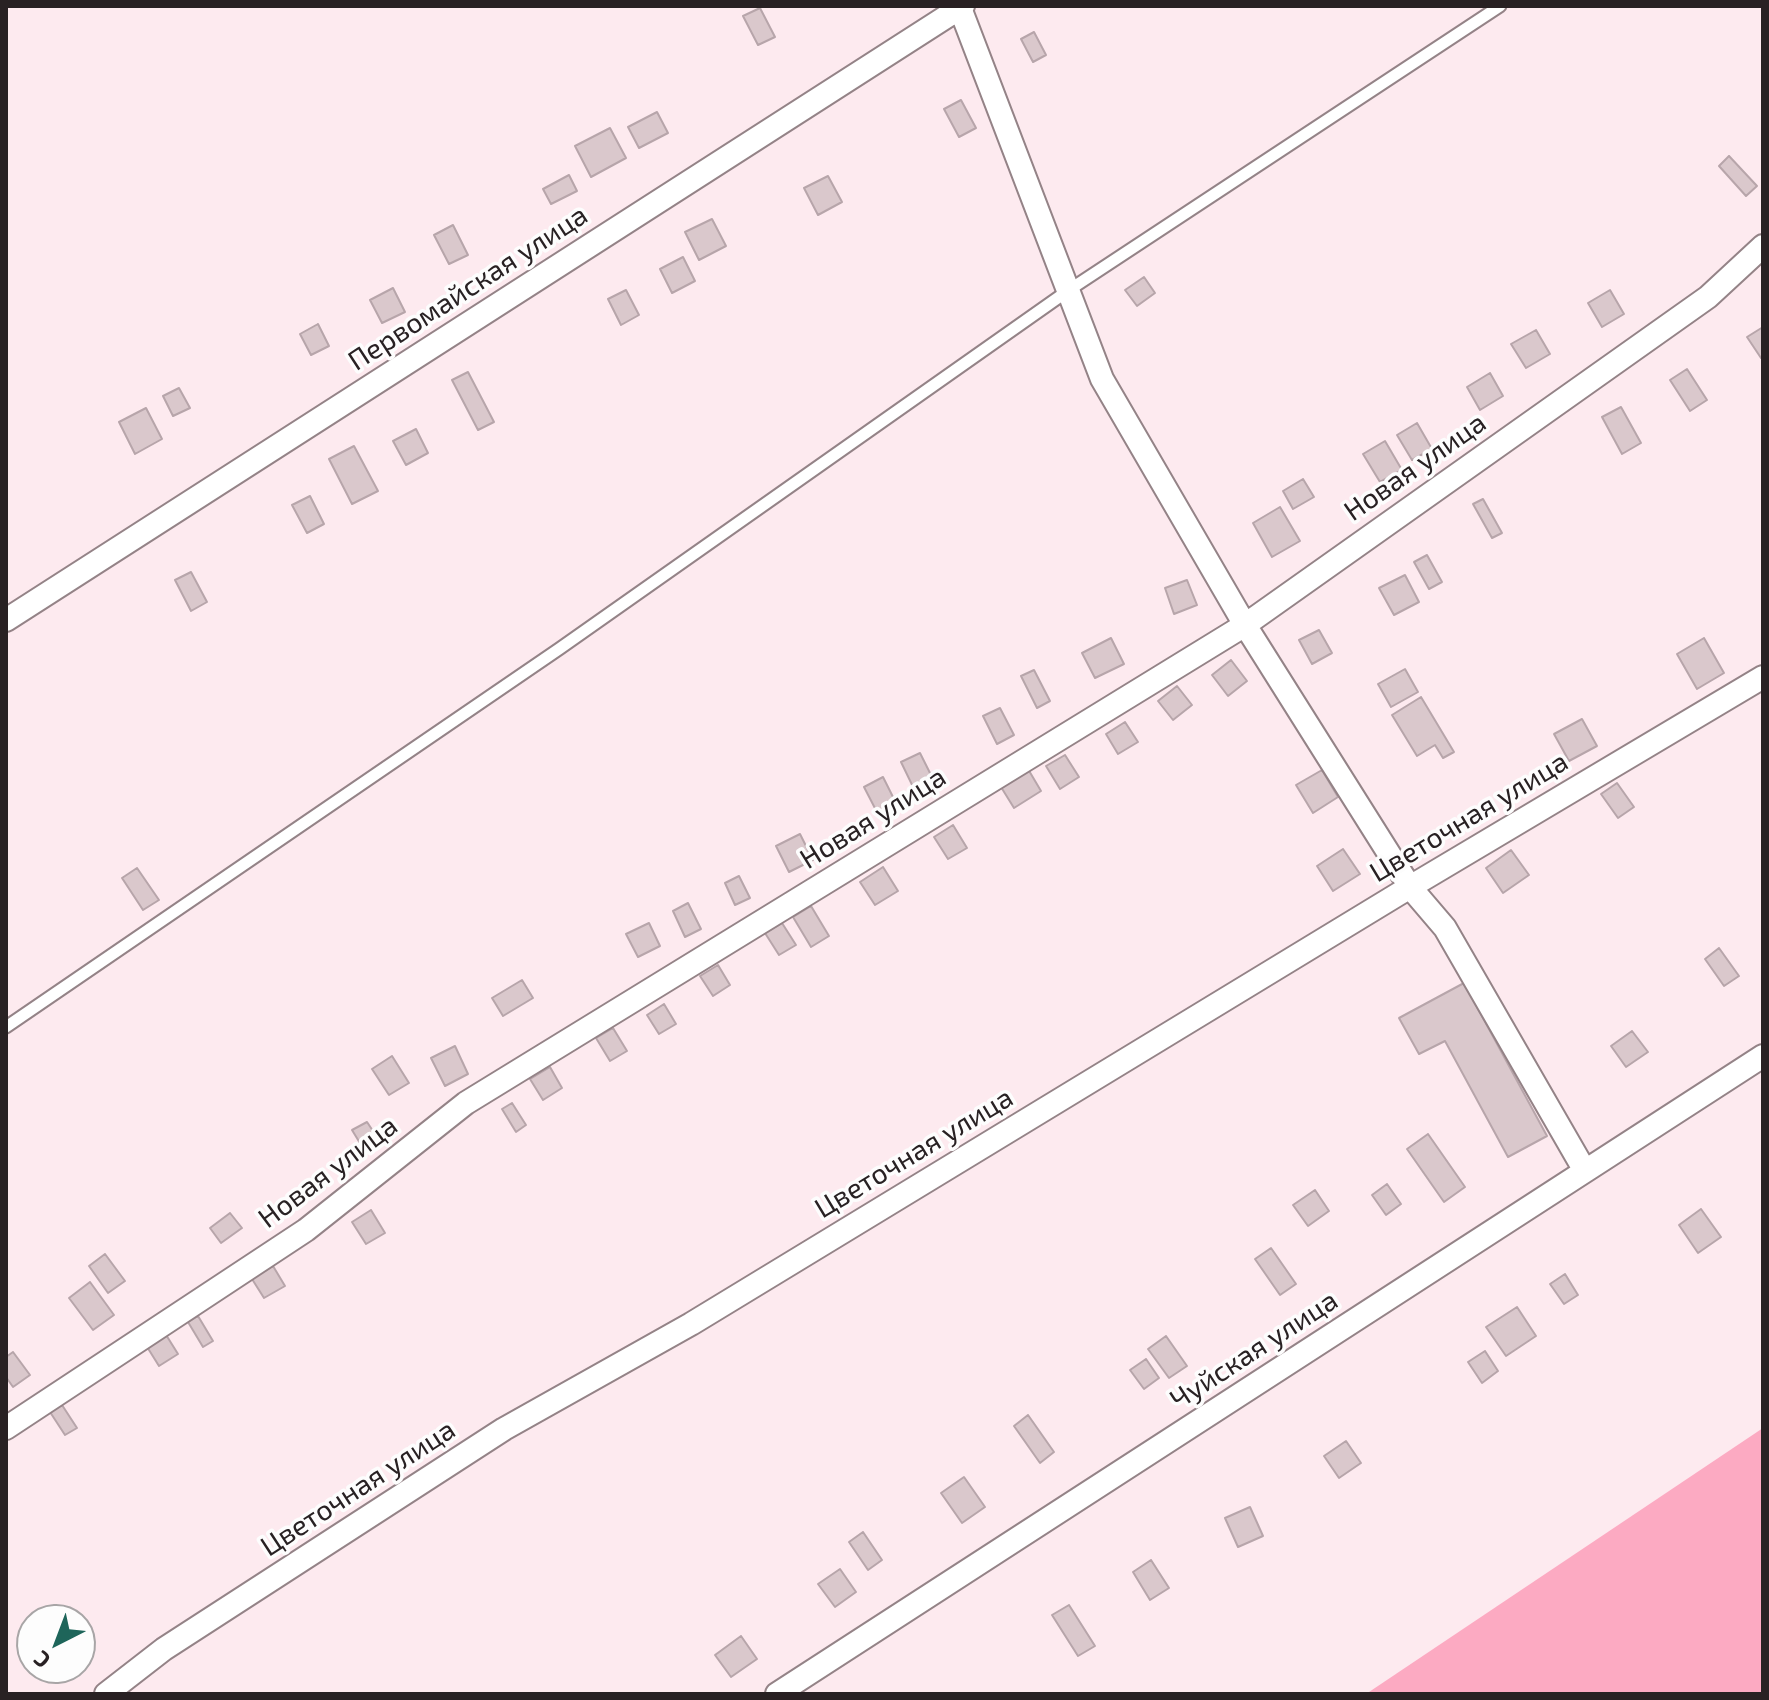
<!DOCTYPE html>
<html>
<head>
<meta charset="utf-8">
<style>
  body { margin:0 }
  #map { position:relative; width:1769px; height:1700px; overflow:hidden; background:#fdeaef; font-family:"Exo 2",sans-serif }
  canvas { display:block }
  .frame { position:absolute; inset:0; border:8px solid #282123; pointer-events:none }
  .north { position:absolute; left:16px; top:1604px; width:80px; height:80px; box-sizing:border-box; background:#fdfdfd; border:2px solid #a8a5a6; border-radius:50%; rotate:222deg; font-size:22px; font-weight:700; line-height:32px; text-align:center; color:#282123 }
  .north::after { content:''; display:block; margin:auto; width:28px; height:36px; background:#1e655a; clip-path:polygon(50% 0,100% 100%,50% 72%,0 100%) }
</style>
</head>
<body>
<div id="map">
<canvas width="1769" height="1700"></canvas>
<div class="frame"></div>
<div class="north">С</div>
</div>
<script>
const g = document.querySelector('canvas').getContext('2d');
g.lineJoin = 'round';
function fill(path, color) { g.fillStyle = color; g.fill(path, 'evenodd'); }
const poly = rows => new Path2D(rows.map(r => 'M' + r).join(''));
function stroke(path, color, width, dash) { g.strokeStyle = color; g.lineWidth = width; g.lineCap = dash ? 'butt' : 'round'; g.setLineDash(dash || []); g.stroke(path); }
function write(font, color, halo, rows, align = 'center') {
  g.font = font + ' "Exo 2",sans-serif'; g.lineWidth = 7; g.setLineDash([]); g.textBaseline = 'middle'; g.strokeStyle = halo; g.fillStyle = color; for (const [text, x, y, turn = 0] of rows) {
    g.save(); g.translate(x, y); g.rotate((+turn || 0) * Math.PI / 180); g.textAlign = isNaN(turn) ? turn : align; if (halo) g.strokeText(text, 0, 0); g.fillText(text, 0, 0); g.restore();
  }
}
fill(poly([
  [1763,1428,1763,1694,1366,1694]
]), '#fcaac2');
const building = poly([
  [760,8,775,37,758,45,743,16,760,8],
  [1034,32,1046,55,1033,62,1021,39,1034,32],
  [961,100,976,128,959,137,944,109,961,100],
  [657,112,668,133,639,148,628,127,657,112],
  [610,128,626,158,591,177,575,146,610,128],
  [1729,156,1757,186,1746,196,1719,166,1729,156],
  [569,175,577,191,551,204,543,189,569,175],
  [828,176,842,202,818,215,804,188,828,176],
  [712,219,726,246,699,260,685,232,712,219],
  [453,225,468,255,449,264,434,235,453,225],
  [683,257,695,281,672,293,660,269,683,257],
  [1144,277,1155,293,1137,306,1125,290,1144,277],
  [393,288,405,312,382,323,370,300,393,288],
  [626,290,639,315,621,325,608,299,626,290],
  [1610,290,1624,314,1602,327,1588,303,1610,290],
  [318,324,329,346,311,355,300,334,318,324],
  [1763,327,1763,356,1761,358,1747,337,1763,327],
  [1536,330,1550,354,1526,368,1511,344,1536,330],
  [1687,369,1707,400,1690,411,1670,380,1687,369],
  [468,372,494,422,478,430,452,380,468,372],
  [1490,373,1503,396,1480,410,1467,387,1490,373],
  [179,388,190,408,173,416,163,396,179,388],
  [1621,407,1641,443,1622,454,1602,417,1621,407],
  [146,408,162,439,135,454,119,422,146,408],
  [1417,423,1432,449,1412,460,1397,435,1417,423],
  [416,429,428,453,406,465,393,441,416,429],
  [1385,441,1402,470,1380,482,1363,454,1385,441],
  [354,446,378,491,352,504,329,459,354,446],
  [1303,479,1314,497,1293,509,1283,491,1303,479],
  [310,496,324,524,307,533,292,505,310,496],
  [1483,499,1502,533,1492,538,1473,504,1483,499],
  [1280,507,1300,541,1272,557,1253,523,1280,507],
  [1427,555,1442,582,1429,589,1414,562,1427,555],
  [191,572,207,602,191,611,175,580,191,572],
  [1405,575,1419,602,1394,615,1379,588,1405,575],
  [1187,580,1197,605,1174,614,1165,588,1187,580],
  [1319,630,1332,653,1312,664,1299,640,1319,630],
  [1111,638,1124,664,1095,678,1082,653,1111,638],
  [1704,638,1724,673,1697,689,1677,654,1704,638],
  [1231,660,1247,681,1228,696,1212,675,1231,660],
  [1405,669,1418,692,1391,707,1378,684,1405,669],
  [1034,670,1050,701,1037,708,1021,676,1034,670],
  [1177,686,1192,705,1173,720,1158,701,1177,686],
  [1421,697,1454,752,1443,758,1435,745,1417,756,1392,715,1421,697],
  [1000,708,1014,735,997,744,983,716,1000,708],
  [1582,719,1597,746,1569,761,1554,734,1582,719],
  [1125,722,1138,742,1118,754,1106,734,1125,722],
  [920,753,935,783,916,793,901,762,920,753],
  [1065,755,1079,777,1060,789,1046,766,1065,755],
  [1028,769,1041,791,1014,808,1001,787,1028,769],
  [1322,770,1338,797,1313,813,1296,785,1322,770],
  [883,777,898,807,879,816,864,787,883,777],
  [1617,783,1634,807,1618,818,1601,794,1617,783],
  [953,825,967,848,948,859,934,837,953,825],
  [800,834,813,860,789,872,776,846,800,834],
  [1343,849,1360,874,1333,891,1317,866,1343,849],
  [1511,850,1529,875,1503,893,1486,868,1511,850],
  [883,867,898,891,875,905,860,882,883,867],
  [137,868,159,900,143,910,122,878,137,868],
  [739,876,750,898,735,905,725,883,739,876],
  [688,903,701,929,685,937,673,911,688,903],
  [811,906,829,936,811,947,793,917,811,906],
  [649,923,660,946,638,957,626,934,649,923],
  [782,923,796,945,779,955,765,933,782,923],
  [1719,948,1739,976,1724,986,1705,959,1719,948],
  [718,965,730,985,713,996,700,976,718,965],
  [522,980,533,998,503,1016,492,998,522,980],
  [1464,983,1547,1136,1508,1157,1445,1041,1419,1054,1399,1018,1464,983],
  [664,1004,676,1024,659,1034,647,1015,664,1004],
  [613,1028,627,1051,610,1061,596,1038,613,1028],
  [1632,1031,1648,1052,1626,1067,1611,1046,1632,1031],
  [455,1046,468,1074,445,1086,431,1058,455,1046],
  [392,1056,409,1083,389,1095,372,1069,392,1056],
  [550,1067,562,1088,543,1100,530,1079,550,1067],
  [512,1103,526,1125,516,1132,502,1109,512,1103],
  [367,1122,381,1143,366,1153,352,1130,367,1122],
  [1428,1134,1465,1187,1444,1202,1407,1149,1428,1134],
  [1387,1184,1401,1204,1386,1215,1372,1195,1387,1184],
  [1315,1190,1329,1211,1308,1226,1293,1205,1315,1190],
  [1701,1209,1721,1237,1698,1253,1679,1225,1701,1209],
  [371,1210,385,1233,366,1244,352,1222,371,1210],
  [230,1213,242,1228,221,1243,210,1228,230,1213],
  [1271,1248,1296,1284,1280,1295,1255,1259,1271,1248],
  [105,1254,125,1281,108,1293,89,1266,105,1254],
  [273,1266,285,1286,264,1298,252,1279,273,1266],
  [1565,1274,1578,1295,1564,1304,1550,1284,1565,1274],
  [90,1282,114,1315,93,1330,69,1298,90,1282],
  [1517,1307,1536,1336,1506,1356,1486,1327,1517,1307],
  [198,1316,213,1341,203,1347,188,1322,198,1316],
  [163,1330,178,1354,159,1366,144,1342,163,1330],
  [1166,1336,1187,1366,1169,1378,1148,1349,1166,1336],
  [1485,1351,1498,1371,1482,1383,1468,1362,1485,1351],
  [13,1352,30,1375,13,1387,6,1377,6,1357,13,1352],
  [1146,1359,1159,1378,1144,1389,1130,1370,1146,1359],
  [62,1405,77,1428,65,1435,50,1412,62,1405],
  [1028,1415,1054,1452,1040,1463,1014,1426,1028,1415],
  [1346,1441,1361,1463,1339,1478,1324,1456,1346,1441],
  [964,1477,985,1507,962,1523,941,1493,964,1477],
  [1250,1507,1263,1536,1238,1547,1225,1518,1250,1507],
  [863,1532,882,1560,868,1570,849,1542,863,1532],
  [1151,1560,1169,1588,1150,1600,1133,1572,1151,1560],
  [840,1569,856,1592,835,1607,818,1584,840,1569],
  [1069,1605,1095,1646,1078,1656,1052,1615,1069,1605],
  [741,1636,757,1659,731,1677,715,1655,741,1636]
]);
fill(building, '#dac8cc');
stroke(building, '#b7a5aa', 2);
const lane = poly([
  [6,1027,559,649,1069,290,1500,6]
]);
const street = poly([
  [960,8,1102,379,1245,625,1410,887,1445,928,1585,1171],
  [6,620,963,6],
  [6,1428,306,1230,466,1103,1245,625,1708,297,1763,246],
  [106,1694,164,1649,504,1429,691,1324,1410,887,1763,677],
  [777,1694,1763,1056]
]);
stroke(lane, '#948387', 15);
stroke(street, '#948387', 26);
stroke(lane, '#fff', 11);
stroke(street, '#fff', 22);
write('28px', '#282123', '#fdfdfd', [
  ["Первомайская улица",468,288,-33],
  ["Новая улица",1415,467,-35],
  ["Цветочная улица",1469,817,-31],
  ["Новая улица",873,818,-32],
  ["Цветочная улица",914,1153,-31],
  ["Новая улица",328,1172,-37],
  ["Чуйская улица",1254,1350,-33],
  ["Цветочная улица",358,1488,-33]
]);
</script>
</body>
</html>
